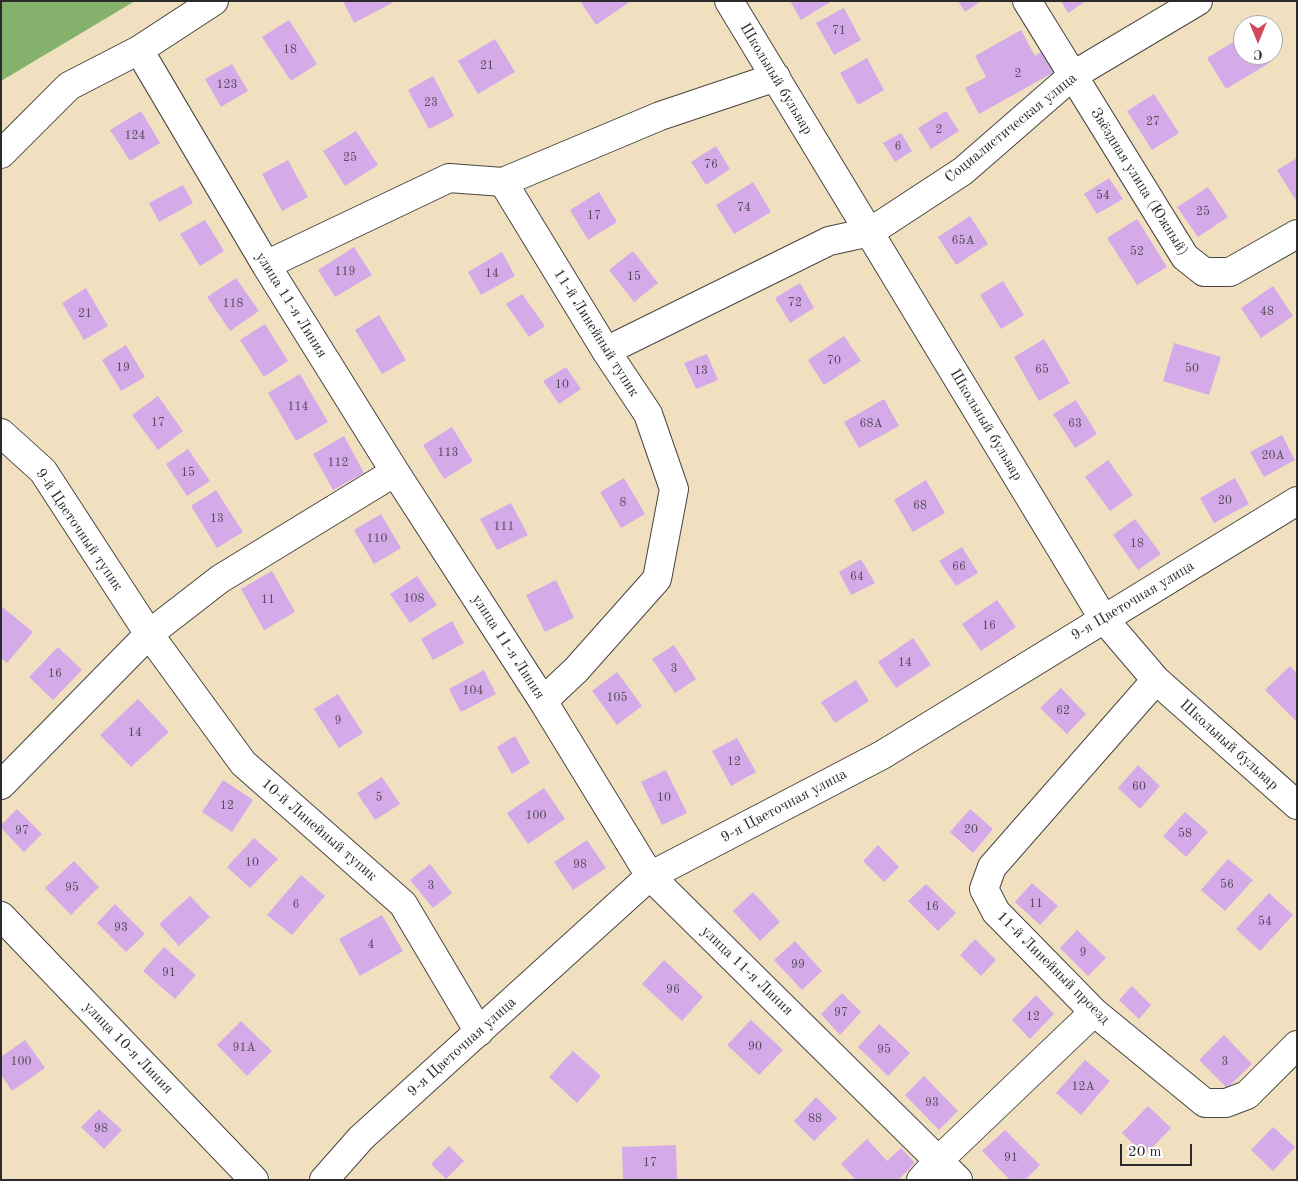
<!DOCTYPE html>
<html>
<head>
<meta charset="utf-8">
<style>
  body { margin:0 }
  #map { position:relative; width:1298px; height:1181px; overflow:hidden; background:#f0e0c0; font-family:"Old Standard TT",serif }
  canvas { display:block }
  .frame { position:absolute; inset:0; border:2px solid #2b2b2b; pointer-events:none }
  .north { position:absolute; left:1233px; top:15px; width:50px; height:50px; box-sizing:border-box; background:#fff; border:1px solid #aaa; border-radius:50%; rotate:180deg; font-size:14px; font-weight:700; line-height:20px; text-align:center; color:#2b2b2b }
  .north::after { content:''; display:block; margin:auto; width:18px; height:22px; background:#d1495b; clip-path:polygon(50% 0,100% 100%,50% 72%,0 100%) }
  .scale { position:absolute; left:1120px; top:1144px; width:72px; height:22px; box-sizing:border-box; border:2px solid #2b2b2b; border-top:0; padding-left:6px; font-size:15px; line-height:18px; white-space:nowrap; color:#2b2b2b; -webkit-text-stroke:4px #fff; paint-order:stroke }
</style>
</head>
<body>
<div id="map">
<canvas width="1298" height="1181"></canvas>
<div class="frame"></div>
<div class="north">С</div>
<div class="scale">20 m</div>
</div>
<script>
const g = document.querySelector('canvas').getContext('2d');
g.lineJoin = 'round';
function fill(path, color) { g.fillStyle = color; g.fill(path, 'evenodd'); }
const poly = rows => new Path2D(rows.map(r => 'M' + r).join(''));
function stroke(path, color, width, dash) { g.strokeStyle = color; g.lineWidth = width; g.lineCap = dash ? 'butt' : 'round'; g.setLineDash(dash || []); g.stroke(path); }
function write(font, color, halo, rows, align = 'center') {
  g.font = font + ' "Old Standard TT",serif'; g.lineWidth = 5; g.setLineDash([]); g.textBaseline = 'middle'; g.strokeStyle = halo; g.fillStyle = color; for (const [text, x, y, turn = 0] of rows) {
    g.save(); g.translate(x, y); g.rotate((+turn || 0) * Math.PI / 180); g.textAlign = isNaN(turn) ? turn : align; if (halo) g.strokeText(text, 0, 0); g.fillText(text, 0, 0); g.restore();
  }
}
fill(poly([
  [1,1,135,1,1,81]
]), '#84b26c');
fill(poly([
  [343,1,396,1,354,23],
  [580,1,631,1,596,25],
  [790,1,832,1,801,20],
  [958,1,981,1,965,12],
  [1061,1,1086,1,1068,13],
  [844,8,861,40,834,55,816,23],
  [289,20,317,64,291,81,262,37],
  [1021,30,1035,56,1044,50,1056,71,979,114,965,88,986,77,975,56],
  [1243,36,1243,55,1267,55,1271,62,1226,89,1207,58],
  [495,39,515,72,478,94,458,61],
  [867,58,884,90,858,105,840,73],
  [232,64,248,91,221,107,205,79],
  [433,76,454,116,429,129,408,90],
  [1154,94,1179,133,1152,150,1127,111],
  [141,111,160,143,130,161,110,130],
  [946,111,959,131,931,149,918,128],
  [356,131,378,165,345,186,323,151],
  [901,133,912,151,895,162,883,143],
  [716,146,730,169,706,185,691,162],
  [1297,158,1297,199,1295,199,1277,170],
  [288,160,308,197,282,211,262,174],
  [1109,178,1123,199,1097,214,1084,194],
  [753,182,771,212,734,234,716,205],
  [183,185,193,203,159,222,149,203],
  [1208,187,1228,217,1198,237,1177,207],
  [599,192,617,222,588,240,570,210],
  [970,216,988,244,956,265,938,237],
  [1137,219,1167,267,1137,285,1107,238],
  [205,220,224,251,200,266,180,234],
  [354,247,372,275,335,297,318,270],
  [633,251,658,283,634,302,609,270],
  [502,252,515,276,481,295,468,272],
  [236,278,259,311,230,331,207,297],
  [1003,281,1024,315,1001,329,980,295],
  [800,283,814,308,790,323,775,298],
  [1273,286,1293,316,1261,338,1241,308],
  [86,288,108,326,84,340,62,303],
  [522,294,545,326,529,337,506,304],
  [379,315,406,360,382,374,355,330],
  [265,324,288,361,264,377,240,340],
  [844,336,861,361,824,385,808,360],
  [1044,339,1070,383,1039,401,1014,357],
  [1174,343,1221,357,1209,395,1163,381],
  [126,345,145,377,121,391,102,360],
  [707,354,718,380,696,389,684,363],
  [566,367,581,389,559,404,543,381],
  [300,374,328,422,296,441,268,393],
  [158,396,183,431,158,450,132,415],
  [884,399,899,426,859,448,844,422],
  [1076,400,1097,434,1075,448,1053,414],
  [452,427,473,461,444,479,423,445],
  [1282,435,1295,460,1264,477,1250,452],
  [344,436,364,473,333,490,313,454],
  [188,449,210,481,187,496,166,464],
  [1108,460,1133,495,1110,511,1085,477],
  [624,478,645,514,621,528,600,492],
  [1235,478,1249,504,1214,523,1200,498],
  [926,480,945,513,913,532,894,500],
  [216,490,243,532,217,548,191,506],
  [511,503,528,535,497,550,480,519],
  [381,514,401,548,374,564,354,530],
  [1135,519,1161,554,1138,570,1113,535],
  [962,547,978,573,956,586,939,561],
  [861,559,875,583,851,595,839,572],
  [272,571,295,612,264,630,241,589],
  [417,576,437,605,410,623,390,594],
  [556,580,574,618,545,632,526,595],
  [997,600,1016,627,981,651,962,624],
  [1,606,33,632,7,663,1,658],
  [452,621,464,643,433,660,421,639],
  [913,638,931,665,896,688,878,662],
  [674,645,696,679,675,693,652,659],
  [58,647,82,670,53,700,29,677],
  [1290,666,1297,673,1297,722,1265,690],
  [484,670,496,694,461,712,449,689],
  [617,672,642,706,617,725,592,691],
  [856,680,869,701,835,723,821,702],
  [1061,688,1086,714,1067,734,1040,708],
  [338,694,363,733,339,748,314,709],
  [138,699,169,732,131,767,100,735],
  [515,736,530,763,512,774,497,747],
  [737,738,756,772,731,786,712,751],
  [1138,765,1160,786,1140,809,1118,788],
  [666,770,687,813,662,825,641,782],
  [382,777,400,804,375,820,357,793],
  [223,780,253,800,232,832,202,812],
  [544,788,565,819,528,844,507,813],
  [17,809,42,834,24,852,1,828,1,825],
  [970,809,993,829,973,853,950,832],
  [1185,812,1208,832,1186,857,1163,836],
  [254,838,278,859,250,888,227,867],
  [587,840,606,868,573,890,554,862],
  [878,845,899,867,884,882,863,861],
  [1228,859,1253,880,1225,911,1201,890],
  [74,861,99,887,71,915,45,888],
  [430,864,452,893,433,908,410,880],
  [301,875,325,896,292,935,267,915],
  [1032,883,1058,906,1040,925,1015,902],
  [926,884,956,913,938,931,908,901],
  [753,892,780,922,760,941,733,911],
  [1269,893,1293,915,1260,951,1236,929],
  [190,896,210,917,179,946,159,924],
  [115,904,145,934,126,952,97,923],
  [382,915,403,951,360,976,339,939],
  [1077,930,1106,958,1088,976,1060,948],
  [975,939,996,960,981,976,960,955],
  [795,941,822,971,802,990,774,960],
  [164,947,196,975,175,999,143,971],
  [664,960,703,997,682,1021,642,984],
  [1132,986,1151,1005,1139,1019,1119,1000],
  [842,993,861,1012,840,1035,821,1014],
  [1036,995,1054,1014,1030,1039,1012,1020],
  [751,1020,783,1050,759,1075,727,1045],
  [241,1021,272,1051,247,1076,217,1045],
  [879,1024,910,1053,888,1076,858,1047],
  [1224,1035,1252,1064,1227,1088,1199,1060],
  [25,1040,45,1068,12,1091,1,1075,1,1057],
  [573,1051,601,1076,577,1103,549,1077],
  [1085,1060,1110,1081,1081,1115,1056,1093],
  [924,1076,958,1111,939,1130,905,1095],
  [816,1097,837,1118,814,1141,794,1121],
  [1148,1106,1171,1128,1145,1155,1122,1133],
  [99,1109,122,1130,104,1149,81,1127],
  [1273,1127,1295,1147,1273,1171,1251,1150],
  [1005,1130,1040,1165,1025,1180,1010,1180,982,1151],
  [867,1139,887,1161,901,1148,915,1163,898,1180,856,1180,841,1164],
  [676,1145,677,1180,623,1180,622,1147],
  [449,1146,464,1161,446,1179,431,1164]
]), '#d4abe8');
const minor = poly([
  [729,1,1103,618,1156,680,1297,805],
  [1027,1,1185,257,1204,272,1230,272,1297,234],
  [139,50,266,265,395,472,543,701,650,876,958,1180],
  [1,154,69,86,139,50,214,1],
  [503,182,660,116,776,77],
  [266,265,449,178,503,182,606,351,648,414,674,489,657,579,576,670,543,701],
  [606,351,829,241,870,232,963,171,1072,76,1198,1],
  [1,433,43,471,149,634,243,763,403,904,479,1032],
  [1156,680,992,867,984,889,996,912,1094,1012,1205,1103,1226,1103,1247,1095,1297,1045],
  [1,785,149,634,220,579,395,472],
  [1,916,254,1180],
  [324,1180,361,1138,650,876,882,755,1297,501],
  [921,1180,940,1159,1094,1012]
]);
stroke(minor, '#494641', 30);
stroke(minor, '#fff', 28);
write('12px', '#554b5a', null, [
  ["71",839,31],
  ["18",290,50],
  ["21",487,66],
  ["2",1018,74],
  ["123",227,85],
  ["23",431,103],
  ["27",1153,122],
  ["2",939,130],
  ["124",135,136],
  ["6",898,147],
  ["25",350,158],
  ["76",711,165],
  ["54",1103,196],
  ["74",744,208],
  ["25",1203,212],
  ["17",594,216],
  ["65А",963,241],
  ["52",1137,252],
  ["119",345,272],
  ["14",492,274],
  ["15",634,277],
  ["72",795,303],
  ["118",233,304],
  ["48",1267,312],
  ["21",85,314],
  ["70",834,361],
  ["19",123,368],
  ["50",1192,369],
  ["65",1042,370],
  ["13",701,371],
  ["10",562,385],
  ["114",298,407],
  ["17",158,423],
  ["68А",871,424],
  ["63",1075,424],
  ["113",448,453],
  ["20А",1273,456],
  ["112",338,463],
  ["15",188,473],
  ["20",1225,501],
  ["8",623,503],
  ["68",920,506],
  ["13",217,519],
  ["111",504,527],
  ["110",377,539],
  ["18",1137,544],
  ["66",959,567],
  ["64",857,577],
  ["108",414,599],
  ["11",268,600],
  ["16",989,626],
  ["14",905,663],
  ["3",674,669],
  ["16",55,674],
  ["104",473,691],
  ["105",617,698],
  ["62",1063,711],
  ["9",338,721],
  ["14",135,733],
  ["12",734,762],
  ["60",1139,787],
  ["5",379,798],
  ["10",664,798],
  ["12",227,806],
  ["100",536,816],
  ["20",971,830],
  ["97",22,831],
  ["58",1185,834],
  ["10",252,863],
  ["98",580,865],
  ["56",1227,885],
  ["3",431,886],
  ["95",72,888],
  ["11",1036,904],
  ["6",296,905],
  ["16",932,907],
  ["54",1265,922],
  ["93",121,928],
  ["4",371,945],
  ["9",1083,953],
  ["99",798,965],
  ["91",169,973],
  ["96",673,990],
  ["97",841,1013],
  ["12",1033,1017],
  ["90",755,1047],
  ["91А",244,1048],
  ["95",884,1050],
  ["100",21,1062],
  ["3",1225,1062],
  ["12А",1083,1087],
  ["93",932,1103],
  ["88",815,1119],
  ["98",101,1129],
  ["91",1011,1158],
  ["17",650,1163]
]);
write('15px', '#2b2b2b', '#fff', [
  ["Школьный бульвар",776,79,59],
  ["Социалистическая улица",1011,128,-39],
  ["Звёздная улица (Южный)",1139,182,58],
  ["улица 11-я Линия",291,305,58],
  ["11-й Линейный тупик",596,333,58],
  ["Школьный бульвар",986,425,59],
  ["9-й Цветочный тупик",79,530,56],
  ["9-я Цветочная улица",1133,601,-31],
  ["улица 11-я Линия",508,647,57],
  ["Школьный бульвар",1229,745,42],
  ["9-я Цветочная улица",784,806,-28],
  ["10-й Линейный тупик",319,830,41],
  ["11-й Линейный проезд",1053,968,45],
  ["улица 11-я Линия",747,971,44],
  ["9-я Цветочная улица",462,1047,-42],
  ["улица 10-я Линия",128,1048,46]
]);
</script>
</body>
</html>
